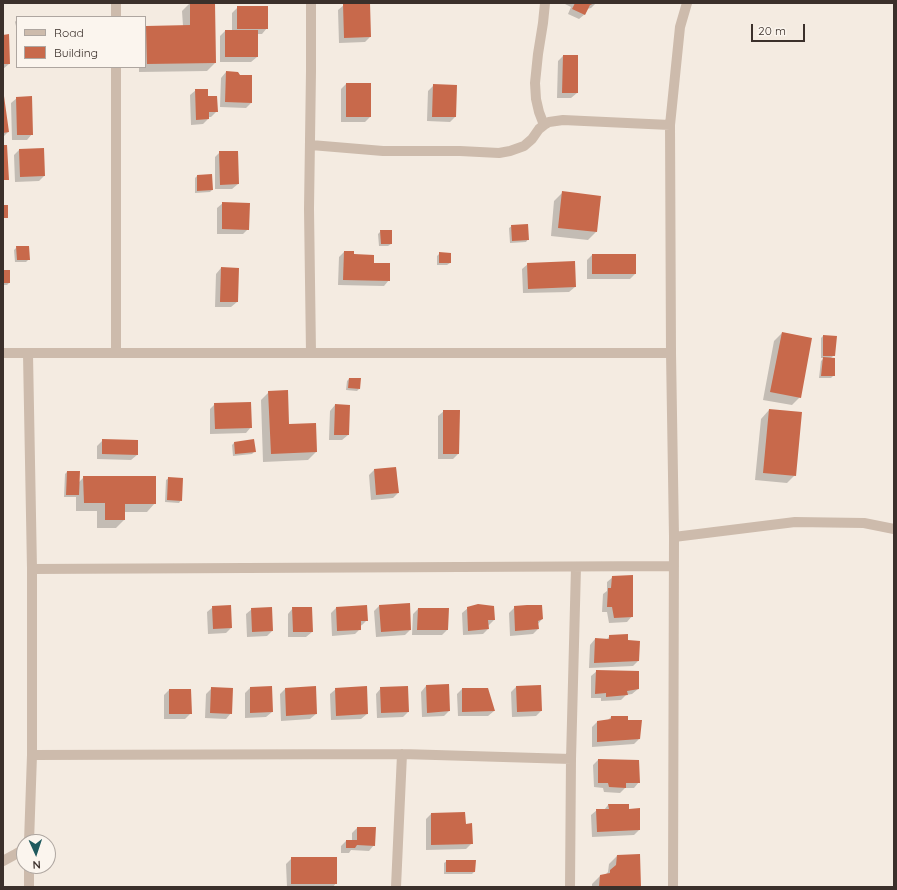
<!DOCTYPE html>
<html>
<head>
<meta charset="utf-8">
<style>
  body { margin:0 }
  #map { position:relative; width:897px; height:890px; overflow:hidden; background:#f4ebe1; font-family:Quicksand,sans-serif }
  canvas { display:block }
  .frame { position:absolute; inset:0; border:4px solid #3b302b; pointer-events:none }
  .legend { position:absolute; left:16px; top:16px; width:130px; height:52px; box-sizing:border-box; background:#fbf5ee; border:1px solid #aea6a0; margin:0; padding:5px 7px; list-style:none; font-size:12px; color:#3b302b }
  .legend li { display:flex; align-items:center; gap:8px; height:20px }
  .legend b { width:20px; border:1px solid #aea6a0 }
  .north { position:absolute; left:16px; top:834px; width:40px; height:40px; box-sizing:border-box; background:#fbf5ee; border:1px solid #aea6a0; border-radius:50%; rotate:177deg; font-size:11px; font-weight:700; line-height:16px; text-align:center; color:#3b302b }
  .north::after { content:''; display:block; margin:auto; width:14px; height:18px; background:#1f5a5e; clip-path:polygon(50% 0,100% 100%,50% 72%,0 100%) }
  .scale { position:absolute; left:751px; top:24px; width:54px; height:18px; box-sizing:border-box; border:2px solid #3b302b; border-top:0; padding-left:5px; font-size:12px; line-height:14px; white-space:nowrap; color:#3b302b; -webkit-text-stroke:3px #fbf5ee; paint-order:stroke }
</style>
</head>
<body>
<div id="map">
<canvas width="897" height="890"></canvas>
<div class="frame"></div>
<ul class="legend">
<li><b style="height:5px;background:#cdbbac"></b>Road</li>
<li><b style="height:11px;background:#c8694b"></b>Building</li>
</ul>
<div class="north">N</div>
<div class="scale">20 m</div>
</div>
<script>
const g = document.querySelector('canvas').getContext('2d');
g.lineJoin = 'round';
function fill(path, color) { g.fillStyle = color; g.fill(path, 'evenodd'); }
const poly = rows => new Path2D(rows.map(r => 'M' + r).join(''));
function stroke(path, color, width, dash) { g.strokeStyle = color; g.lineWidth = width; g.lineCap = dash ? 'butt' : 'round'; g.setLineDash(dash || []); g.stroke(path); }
fill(poly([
  [190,3,214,3,215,63,207,71,139,72,139,67,145,67,145,29,147,27,183,26,182,11],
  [565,3,596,3,591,8,587,9,585,14,579,19,568,14,571,7,565,4],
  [344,5,370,37,365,42,339,43,338,10],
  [238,7,267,28,262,34,257,34,257,57,251,62,220,62,220,36,225,31,232,31,232,13],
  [17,19,17,30,15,22],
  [3,36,9,64,3,69],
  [563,56,577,56,577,93,571,98,557,98,558,61],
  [226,72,239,76,251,103,246,108,220,107,221,78],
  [346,84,370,117,365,122,341,122,341,89],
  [434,85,455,117,450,122,427,121,428,91],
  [196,90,207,97,217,111,211,117,208,117,208,119,203,124,191,125,190,95],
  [3,97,8,132,3,137],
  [17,98,32,134,27,140,12,140,11,103],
  [43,149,44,176,39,181,15,182,14,155,19,150],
  [220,152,238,184,232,189,215,189,215,157],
  [197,176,212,190,210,192,195,193,195,178],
  [563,192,600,197,596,232,588,240,551,236,554,201],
  [223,203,248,229,243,234,217,234,217,208],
  [512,226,528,239,526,242,510,243,509,228],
  [381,231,391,231,391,244,388,246,379,246,378,234],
  [17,247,29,259,26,262,15,262,14,250],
  [344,252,373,264,389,280,384,286,338,285,339,257],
  [440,253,450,263,447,265,437,265,437,256],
  [592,255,635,274,630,279,587,279,587,260],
  [528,264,575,287,569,292,523,293,522,269],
  [221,268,237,302,231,307,215,307,216,274],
  [3,271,9,283,7,285,3,285],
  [782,333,800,397,792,405,763,400,774,341],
  [823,336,834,355,831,358,834,375,831,378,819,378,821,361,824,358,821,358,821,338],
  [349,379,359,389,357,391,346,390,347,381],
  [269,392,288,425,315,424,316,452,308,460,263,462,261,400],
  [215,404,251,427,246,433,210,434,210,409],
  [335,405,348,435,342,440,329,440,330,411],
  [769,410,795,475,787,483,755,480,761,419],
  [444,411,458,454,453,459,438,459,438,416],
  [103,440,137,455,131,460,97,459,97,446],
  [253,440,255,451,252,454,233,456,232,445,234,443],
  [396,468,398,493,393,498,371,500,369,475,374,470],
  [67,472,78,483,84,477,155,503,147,512,124,512,124,520,116,528,97,528,97,511,76,511,76,497,64,497,65,474],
  [169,478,181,500,179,503,165,502,166,480],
  [613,577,632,616,627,622,609,623,607,612,602,612,603,594,607,591,607,582],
  [379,606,410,630,405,635,376,637,374,611],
  [213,607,231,628,226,633,208,634,207,612],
  [515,607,542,619,538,624,538,629,533,634,510,636,509,613],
  [293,608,312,632,306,637,288,637,288,614],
  [336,608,367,620,362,625,360,626,360,629,355,634,332,636,331,613],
  [468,608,494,620,488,626,488,629,483,634,463,635,462,613],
  [252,609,272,631,267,636,247,637,246,614],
  [418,609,447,630,442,635,412,635,413,614],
  [610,636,627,641,639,641,638,661,633,666,589,668,590,645,595,639,606,640],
  [597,671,638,689,632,694,626,695,621,700,601,701,601,698,591,698,591,676],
  [426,686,449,711,444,716,422,717,421,692],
  [516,687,541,711,536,716,512,717,511,692],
  [212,688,231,713,226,719,205,718,206,694],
  [250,688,272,712,266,717,245,718,245,693],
  [381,688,408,712,403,717,377,718,376,694],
  [285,689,316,714,310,719,281,721,280,694],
  [336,689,367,714,361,719,331,720,330,694],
  [462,689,487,689,494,711,488,716,458,716,457,694],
  [169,690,191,713,185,719,164,719,164,695],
  [611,717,627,721,639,739,634,744,592,747,592,727,597,722,607,721],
  [598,760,639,782,634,788,625,788,620,793,604,792,603,788,594,787,593,765],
  [608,805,628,810,639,830,634,835,592,837,591,815,597,810,604,810],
  [431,814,465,825,472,843,466,849,426,850,426,819],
  [357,828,375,828,374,845,369,851,351,850,349,853,341,853,341,846,346,841,352,841,352,833],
  [617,856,640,887,592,887,592,884,600,876,605,875,608,872,609,864],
  [292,858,336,883,333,887,287,887,286,864],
  [447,861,474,872,472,874,444,874,444,863]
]), '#0003');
fill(poly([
  [190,3,215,3,216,63,147,64,146,26,190,25],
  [370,3,371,37,344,38,343,4],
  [575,3,595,3,590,5,585,15,572,9],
  [237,6,268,6,268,29,237,29],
  [225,30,258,30,258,57,225,57],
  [9,34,10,64,3,64,3,35],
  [563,55,578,55,578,93,562,93],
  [226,71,238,72,240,75,252,75,252,103,225,102],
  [346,83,371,83,371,117,346,117],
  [433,84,457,85,456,117,432,117],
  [195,89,208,89,208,96,217,96,218,112,209,112,209,119,196,120],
  [4,96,9,132,3,133,3,97],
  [32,96,33,135,17,135,16,97],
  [3,145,7,145,9,180,3,180],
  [44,148,45,176,20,177,19,149],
  [219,151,238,151,239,184,220,185],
  [212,174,213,190,197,191,197,175],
  [562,191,601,196,597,232,558,228],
  [222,202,250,203,249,230,222,229],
  [3,205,8,205,8,218,3,218],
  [528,224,529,240,512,241,511,225],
  [380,230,392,230,392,244,381,244],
  [16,246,29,246,30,260,17,260],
  [344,251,354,251,354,254,374,255,374,263,390,263,390,281,343,280],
  [439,252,451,253,451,263,439,263],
  [592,254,636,254,636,274,592,274],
  [575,261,576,287,528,289,527,263],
  [221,267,239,268,238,302,220,302],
  [3,270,10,270,10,283,3,283],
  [782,332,812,338,801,398,770,392],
  [823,335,837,336,835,356,823,356],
  [823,357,835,358,835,376,821,376],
  [349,378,361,378,360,389,348,388],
  [288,390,289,424,316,423,317,452,271,454,268,391],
  [251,402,252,428,215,429,214,403],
  [335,404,350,405,349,435,334,435],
  [769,409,802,412,796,476,763,473],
  [443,410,460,410,459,454,443,454],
  [102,439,138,440,138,455,102,454],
  [254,439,256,452,235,454,234,442],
  [396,467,399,493,376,495,374,469],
  [67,471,80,471,79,495,66,495],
  [83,476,156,476,156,504,125,504,125,520,105,520,105,503,84,503],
  [168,477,183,478,182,501,167,500],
  [633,575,633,617,614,618,612,607,607,607,608,588,611,588,612,576],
  [410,603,411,630,381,632,379,605],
  [478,604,494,606,495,620,488,620,489,629,468,631,467,607],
  [231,605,232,628,213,629,212,606],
  [367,605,368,621,361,621,361,630,337,631,336,607],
  [527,605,542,605,543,619,538,621,539,629,515,631,514,606],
  [272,607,273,631,252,632,251,608],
  [292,607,312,607,313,632,293,632],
  [418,608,449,608,448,630,417,630],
  [628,634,628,640,640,641,639,661,594,663,595,638,609,639,609,635],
  [596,670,639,671,639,689,627,691,628,695,606,697,606,693,595,694],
  [449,684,450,711,427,713,426,685],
  [541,685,542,711,517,712,516,686],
  [272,686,273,712,250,713,250,687],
  [316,686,317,714,286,716,285,688],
  [367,686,368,714,336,716,335,688],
  [408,686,409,712,381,713,380,687],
  [211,687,233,688,232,714,210,713],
  [462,688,488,688,495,711,462,712],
  [169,689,191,689,192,714,169,714],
  [611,716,628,716,628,720,642,720,640,739,597,742,597,721,611,719],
  [598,759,639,760,640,783,626,783,626,788,609,787,608,783,598,783],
  [608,804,629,804,629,809,640,808,640,830,597,832,596,809,609,809],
  [465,812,466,824,472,823,473,844,431,845,431,813],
  [357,827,376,827,375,846,357,845,355,848,346,848,346,840,357,840],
  [640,854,641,887,599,887,600,875,610,873,610,870,616,865,617,855],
  [291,857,337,857,337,884,291,884],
  [446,860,476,860,475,872,446,872]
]), '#c8694b');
stroke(poly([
  [116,3,116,17],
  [311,3,311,71,309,209,311,353],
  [544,125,539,112,536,99,535,83,538,54,543,23,545,3],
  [311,145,383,151,460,151,499,153,510,151,524,146,532,139,539,129,544,125,549,122,563,120,670,125],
  [3,353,671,353],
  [116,353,116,67],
  [28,354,32,569,32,755,29,842],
  [674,537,795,522,864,523,894,529],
  [32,569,674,566],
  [32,755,402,754,571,759],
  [3,861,14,855,24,849],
  [29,866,29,887],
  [396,887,402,754],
  [570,887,571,759,576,567],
  [673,887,674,537,671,353,670,125,680,27,687,3]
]), '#cdbbac', 10);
</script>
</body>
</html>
